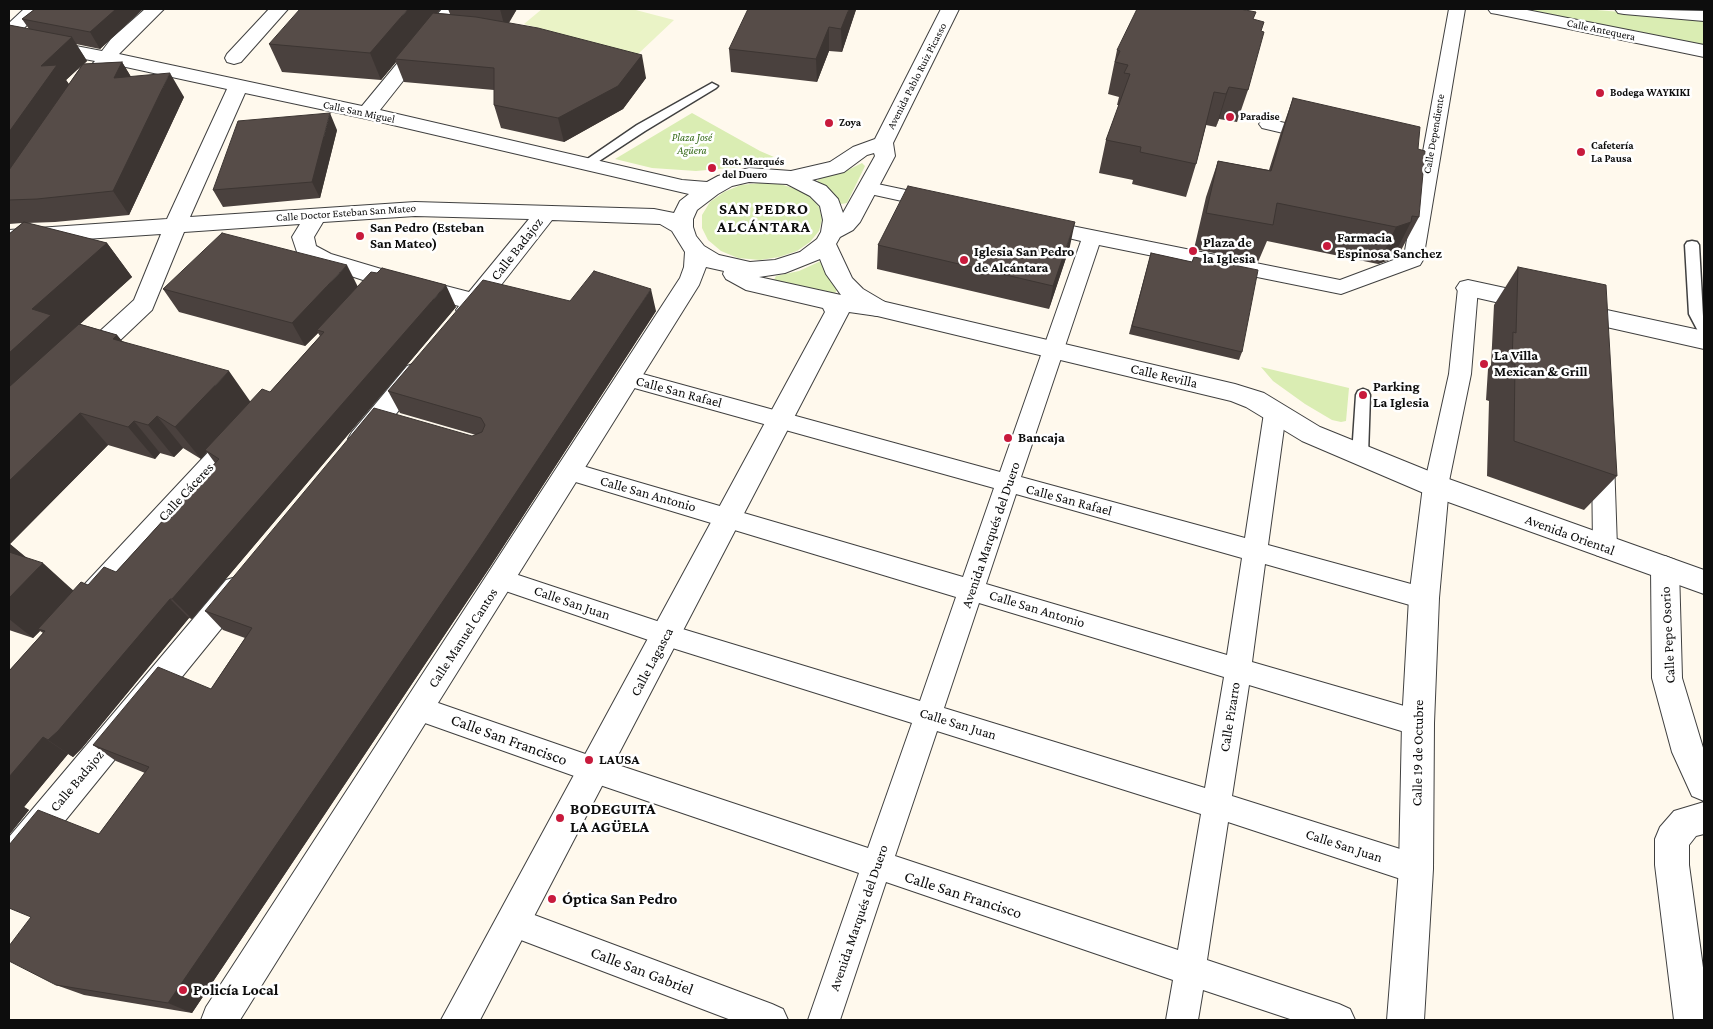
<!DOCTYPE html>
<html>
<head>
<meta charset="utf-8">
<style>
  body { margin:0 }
  #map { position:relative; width:1713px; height:1029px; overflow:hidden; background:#fff9ed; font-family:"Crimson Pro",serif }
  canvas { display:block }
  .frame { position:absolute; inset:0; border:10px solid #0d0d0d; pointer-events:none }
</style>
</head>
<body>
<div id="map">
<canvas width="1713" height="1029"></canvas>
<div class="frame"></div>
</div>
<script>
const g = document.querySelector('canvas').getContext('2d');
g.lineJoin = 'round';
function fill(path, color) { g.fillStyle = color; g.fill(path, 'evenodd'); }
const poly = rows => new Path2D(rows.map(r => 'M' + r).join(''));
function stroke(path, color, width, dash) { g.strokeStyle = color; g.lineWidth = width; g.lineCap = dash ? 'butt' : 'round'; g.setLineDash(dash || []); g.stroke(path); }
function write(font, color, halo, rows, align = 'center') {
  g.font = font + ' "Crimson Pro",serif'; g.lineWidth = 5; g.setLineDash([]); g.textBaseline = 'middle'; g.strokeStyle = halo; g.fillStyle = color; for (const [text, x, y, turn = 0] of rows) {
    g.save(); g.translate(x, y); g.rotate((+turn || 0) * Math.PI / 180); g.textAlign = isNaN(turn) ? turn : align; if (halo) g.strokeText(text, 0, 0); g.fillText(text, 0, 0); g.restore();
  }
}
fill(poly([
  [1527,9,1585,9,1704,19,1704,46,1528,12],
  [692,113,760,151,774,157,740,167,696,171,652,168,615,159],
  [862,163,865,166,847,203,841,204,830,191,817,181,820,178,842,173],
  [760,183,780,184,796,189,810,196,819,207,822,219,819,231,810,242,797,251,779,257,760,260,738,258,721,251,708,240,702,228,702,215,710,202,724,192,741,185],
  [823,260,829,276,837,290,835,293,774,280,776,276,799,271],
  [1261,367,1349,388,1346,421,1341,422,1332,420,1305,404,1273,381]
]), '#daedb3');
fill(poly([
  [542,9,632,9,674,20,637,55,524,24]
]), '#eaf3c6');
const service = poly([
  [712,83,718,86,716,88,645,131,590,167,582,167,580,164,637,125,712,83],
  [1692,241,1697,242,1699,245,1704,334,1699,333,1689,314,1685,245,1687,242,1692,241],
  [1363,389,1368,391,1370,395,1368,455,1366,459,1360,461,1354,459,1352,455,1356,395,1358,391,1363,389]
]);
const pedestrian = poly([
  [1449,9,1465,9,1423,260,1420,265,1341,294,1099,245,1021,477,1245,538,1264,413,1267,407,1275,405,1283,407,1286,413,1268,545,1433,590,1437,598,1433,606,1424,609,1265,564,1252,662,1418,710,1428,714,1432,723,1428,732,1418,736,1249,685,1232,796,1416,854,1426,859,1431,869,1426,879,1416,884,1228,822,1207,960,1339,1004,1350,1009,1355,1020,1293,1020,1203,990,1198,1020,1166,1020,1173,980,886,882,840,1020,808,1020,859,873,594,783,408,717,405,708,408,699,418,696,594,757,868,848,912,723,666,646,491,586,488,579,491,572,500,569,666,624,920,701,956,597,569,480,561,477,557,471,561,465,569,462,963,577,994,488,620,384,617,378,620,372,628,370,1000,472,1081,241,1035,230,1032,226,1035,222,1042,220,1340,280,1404,256,1449,9],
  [1016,494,1242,558,1227,655,986,584,1016,494],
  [979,603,1224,677,1205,788,944,708,979,603],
  [937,731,1201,814,1178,950,895,856,937,731],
  [1268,119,1319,131,1322,135,1319,139,1313,140,1262,128,1259,124,1262,120,1268,119],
  [868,182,934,196,941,198,943,202,941,206,934,208,861,192,859,188,861,184,868,182],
  [1468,281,1475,283,1478,288,1471,374,1448,486,1444,493,1436,495,1428,493,1424,486,1449,374,1458,288,1461,283,1468,281],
  [236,428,244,431,247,437,244,443,100,603,91,606,82,603,78,595,82,587,228,431,236,428],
  [1603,450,1611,453,1614,459,1617,548,1614,555,1605,558,1596,555,1593,548,1592,459,1595,453,1603,450],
  [513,907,772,1004,783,1009,788,1020,731,1020,513,937,502,933,498,922,502,911,513,907]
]);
const minor = poly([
  [24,9,43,9,20,32,34,38,102,51,111,39,145,9,164,9,119,54,362,106,442,9,460,9,380,110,682,180,707,182,718,176,749,168,791,171,830,162,853,147,875,139,941,9,959,9,893,143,895,156,860,222,853,230,840,237,836,244,852,278,863,289,885,302,889,308,885,314,877,316,849,312,480,1020,441,1020,825,312,823,308,746,290,726,279,723,274,724,271,706,267,699,285,240,1020,201,1020,206,1007,680,278,684,267,685,252,672,231,660,224,552,220,483,308,476,316,468,318,460,316,456,310,459,306,375,284,315,264,298,255,292,237,300,224,184,232,152,310,94,365,85,368,76,365,73,359,76,353,134,300,161,234,9,244,9,230,167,219,227,89,112,64,105,73,98,75,91,73,88,69,95,61,22,47,9,41,9,23,24,9],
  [245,93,367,119,689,194,680,201,674,213,654,209,415,202,190,217,245,93],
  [874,153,875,156,843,213,838,199,826,186,812,180,844,172,867,155,874,153],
  [749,182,787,184,810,196,820,206,823,220,821,232,817,239,800,252,775,260,750,262,719,255,704,246,696,236,693,227,693,219,697,210,718,194,732,186,749,182],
  [415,216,529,219,469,292,388,271,331,254,316,246,314,237,323,222,415,216],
  [820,259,826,274,841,295,759,277,785,273,820,259],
  [269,9,288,9,241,62,234,64,227,62,225,58,227,54,269,9],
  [1488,9,1522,9,1704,45,1704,57,1497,14,1491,13,1488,9],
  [1615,9,1704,11,1704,21,1624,14,1618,13,1615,9],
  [1468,280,1704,331,1704,349,1460,294,1456,288,1460,282,1468,280],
  [416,363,425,366,428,372,425,378,370,446,361,449,352,446,348,439,352,432,407,366,416,363],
  [1436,475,1446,478,1449,486,1439,598,1434,723,1433,869,1424,1020,1387,1020,1399,869,1402,723,1409,598,1423,486,1426,478,1436,475],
  [1665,556,1675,560,1679,568,1682,678,1704,751,1704,801,1692,796,1672,752,1652,678,1651,568,1655,560,1665,556],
  [236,577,246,580,250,589,246,598,21,875,9,880,9,837,226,580,236,577],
  [1704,802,1704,834,1696,836,1689,845,1689,865,1704,975,1704,1020,1674,1020,1655,865,1655,839,1660,827,1674,811,1704,802]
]);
const tertiary = poly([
  [877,300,1235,384,1264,393,1320,427,1446,478,1704,570,1704,594,1426,494,1302,441,1246,407,1231,401,869,314,865,308,869,302,877,300]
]);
stroke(service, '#404040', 3);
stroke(pedestrian, '#404040', 2);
stroke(minor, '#404040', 2);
stroke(tertiary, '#404040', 2);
fill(service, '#fff');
fill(pedestrian, '#fff');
fill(minor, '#fff');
fill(tertiary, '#fff');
fill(poly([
  [35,9,143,9,100,49,76,44,87,61,84,64,122,62,131,77,184,97,129,215,55,222,27,223,107,243,132,277,80,324,117,335,122,341,250,402,270,392,320,336,318,333,305,346,179,312,163,289,358,286,456,307,192,619,189,618,82,748,73,757,68,754,24,807,29,810,9,835,9,671,43,633,40,631,33,638,9,630,9,234,22,223,9,224,9,25,29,29,22,19],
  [82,65,69,84,66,80],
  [108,445,155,459,160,453,174,457,183,448,201,459,207,452,215,463,116,572,74,591,27,558,10,544],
  [441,9,437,13,450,14,448,9,517,9,509,23,646,78,623,109,564,142,501,128,494,105,494,90,404,82,396,62,381,80,282,72,269,44],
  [856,9,842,52,829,51,817,82,731,72,729,49],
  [1253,19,1261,31,1248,90,1237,122,1219,119,1216,127,1206,125,1196,164,1186,197,1132,184,1133,180,1099,173,1106,140,1119,105,1117,105,1119,97,1108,94,1117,50],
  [1293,98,1418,149,1419,217,1399,254,1395,253,1392,259,1378,264,1267,241,1258,262,1194,249,1206,197,1218,161,1269,170,1280,135],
  [337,130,320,198,223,207,213,190],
  [878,245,1070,246,1049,309,877,269],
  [1151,253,1192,262,1194,257,1242,352,1239,360,1129,334],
  [1518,267,1617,476,1584,510,1487,476,1489,401,1486,400,1488,369,1491,365,1494,305],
  [570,301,656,311,490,567,192,1013,84,995,56,985,31,918,99,834,145,773,116,761,93,745,211,689,245,638,223,630,205,611,472,436,476,435,400,413,388,391]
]), '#4a413e');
fill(poly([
  [116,9,143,9,100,49,90,32],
  [408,9,441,9,398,59,395,59,396,62,381,80,370,53],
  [500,9,517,9,505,28],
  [849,9,856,9,856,10,842,52,841,29],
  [829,27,829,51,817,82,816,59],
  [72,37,87,61,66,80,72,89,9,181,9,132,41,66],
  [642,55,646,78,623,109,564,142,558,118],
  [122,62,136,85,114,78],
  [170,73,184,97,129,215,113,191],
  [1229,87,1219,119,1216,127,1226,94],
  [330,113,337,130,320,198,312,182],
  [1075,222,1070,246,1049,309,1053,286],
  [1411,222,1392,259,1378,264,1396,227],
  [107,243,132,277,68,335,9,413,9,353,32,309],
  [347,265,359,289,317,330,318,333,305,346,292,323],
  [446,285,456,307,192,619,172,599],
  [651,289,656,311,490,567,192,1013,168,1003],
  [117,335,143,368,113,339],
  [229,371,252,404,205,450,207,452,201,459,175,427],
  [80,413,108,445,9,545,9,481],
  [157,416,183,448,174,457,148,425],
  [134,421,160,453,155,459,128,427],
  [10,544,38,568,43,563,76,593,38,629,40,631,33,638,9,619,9,545],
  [170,599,189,618,82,748,73,757,48,740],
  [43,737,68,754,24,807,29,810,9,835,9,777]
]), '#3c3532');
const building = poly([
  [35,9,116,9,90,32,22,19,35,9],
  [300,9,408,9,370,53,269,44,300,9],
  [748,9,849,9,841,29,829,27,816,59,729,49,748,9],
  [1137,9,1240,9,1256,12,1253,19,1264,22,1261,31,1264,32,1248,90,1229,87,1226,94,1214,92,1196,164,1140,152,1141,147,1106,140,1130,74,1124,73,1128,65,1115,62,1120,51,1117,50,1137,9],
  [433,13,476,17,538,28,642,55,618,86,558,118,494,105,494,68,395,59,433,13],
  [9,25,72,37,41,66,57,65,9,132,9,25],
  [122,62,114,78,170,73,113,191,37,199,9,200,9,170,83,64,122,62],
  [1293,98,1420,127,1418,149,1425,151,1419,217,1412,216,1411,222,1396,227,1277,203,1273,225,1206,213,1218,161,1271,171,1293,98],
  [330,113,312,182,213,190,238,121,330,113],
  [908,186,1075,222,1053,286,878,245,908,186],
  [24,222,107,243,32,309,51,315,9,353,9,234,24,222],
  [222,233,347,265,292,323,163,289,222,233],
  [1151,253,1192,262,1194,257,1258,270,1242,352,1132,326,1151,253],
  [1518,267,1606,285,1617,476,1514,441,1515,364,1512,364,1513,332,1516,333,1518,267],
  [382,268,446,285,172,599,170,599,58,731,48,740,43,737,9,777,9,671,45,631,38,629,81,582,88,585,104,567,116,572,219,459,205,450,262,389,270,392,324,332,317,330,371,272,377,273,382,268],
  [594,271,651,289,480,547,168,1003,56,985,9,961,9,946,31,917,9,908,9,845,38,810,99,834,149,767,93,745,158,667,211,689,252,628,205,611,374,408,472,436,482,432,485,425,481,418,388,391,483,280,570,301,594,271],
  [79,324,117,335,113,339,229,371,175,427,157,416,148,425,134,421,128,427,80,413,9,481,9,387,79,324],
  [9,552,43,563,9,598,9,552]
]);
fill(building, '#564c48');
stroke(building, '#3c3532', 1);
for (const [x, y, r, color] of [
  [1600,93,5,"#c81a3c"],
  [1230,117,5,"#c81a3c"],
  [829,123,5,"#c81a3c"],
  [1581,152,5,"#c81a3c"],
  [712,168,5,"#c81a3c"],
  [360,236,5,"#c81a3c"],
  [1327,246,5,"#c81a3c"],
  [1193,251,5,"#c81a3c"],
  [964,260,5,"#c81a3c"],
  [1484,364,5,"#c81a3c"],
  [1363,395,5,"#c81a3c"],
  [1008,438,5,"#c81a3c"],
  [589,760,5,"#c81a3c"],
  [560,818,5,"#c81a3c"],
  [552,899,5,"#c81a3c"],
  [183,990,5,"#c81a3c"]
]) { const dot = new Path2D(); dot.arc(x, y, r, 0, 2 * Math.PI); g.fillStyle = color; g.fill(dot); stroke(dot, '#fff', 2); }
write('11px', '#0d0d0d', '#fff', [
  ["Calle Antequera",1601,30,12],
  ["Avenida Pablo Ruiz Picasso",917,76,-63],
  ["Calle San Miguel",359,112,12],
  ["Calle Dependiente",1434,134,-80],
  ["Calle Doctor Esteban San Mateo",346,213,-4]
]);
write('bold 11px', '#0d0d0d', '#fff', [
  ["Bodega WAYKIKI",1610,93],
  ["Paradise",1240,117],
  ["Zoya",839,123],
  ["Cafetería",1591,146],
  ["La Pausa",1591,159],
  ["Rot. Marqués",722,162],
  ["del Duero",722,175]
], 'left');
write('italic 11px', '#356a18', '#fff', [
  ["Plaza José",692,138],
  ["Agüera",692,151]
]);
write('bold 14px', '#0d0d0d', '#fff', [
  ["San Pedro (Esteban",370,228],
  ["San Mateo)",370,244],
  ["Farmacia",1337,238],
  ["Espinosa Sanchez",1337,254],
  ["Plaza de",1203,243],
  ["la Iglesia",1203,259],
  ["Iglesia San Pedro",974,252],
  ["de Alcántara",974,268],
  ["La Villa",1494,356],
  ["Mexican & Grill",1494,372],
  ["Parking",1373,387],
  ["La Iglesia",1373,403],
  ["Bancaja",1018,438],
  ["LAUSA",599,760]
], 'left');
write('14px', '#0d0d0d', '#fff', [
  ["Calle Badajoz",517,249,-52],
  ["Calle Revilla",1164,376,13],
  ["Calle San Rafael",679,392,15],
  ["Calle Cáceres",186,492,-47],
  ["Calle San Antonio",648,494,16],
  ["Calle San Rafael",1069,500,15],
  ["Avenida Marqués del Duero",991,535,-71],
  ["Avenida Oriental",1570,535,20],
  ["Calle San Juan",572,603,19],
  ["Calle San Antonio",1037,609,17],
  ["Calle Pepe Osorio",1668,635,-93],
  ["Calle Manuel Cantos",463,638,-57],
  ["Calle Lagasca",652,662,-62],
  ["Calle Pizarro",1230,717,-81],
  ["Calle San Juan",958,724,17],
  ["Calle 19 de Octubre",1418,753,-89],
  ["Calle Badajoz",77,781,-50],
  ["Calle San Juan",1344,846,18],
  ["Avenida Marqués del Duero",859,918,-71]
]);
g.letterSpacing = '1px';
write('bold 16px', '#0d0d0d', '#fff', [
  ["SAN PEDRO",764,209],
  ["ALCÁNTARA",764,227]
]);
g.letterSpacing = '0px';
write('16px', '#0d0d0d', '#fff', [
  ["Calle San Francisco",509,740,20],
  ["Calle San Francisco",963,895,18],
  ["Calle San Gabriel",642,971,21]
]);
write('bold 16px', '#0d0d0d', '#fff', [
  ["BODEGUITA",570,809],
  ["LA AGÜELA",570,827],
  ["Óptica San Pedro",562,899],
  ["Policía Local",193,990]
], 'left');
</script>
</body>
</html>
